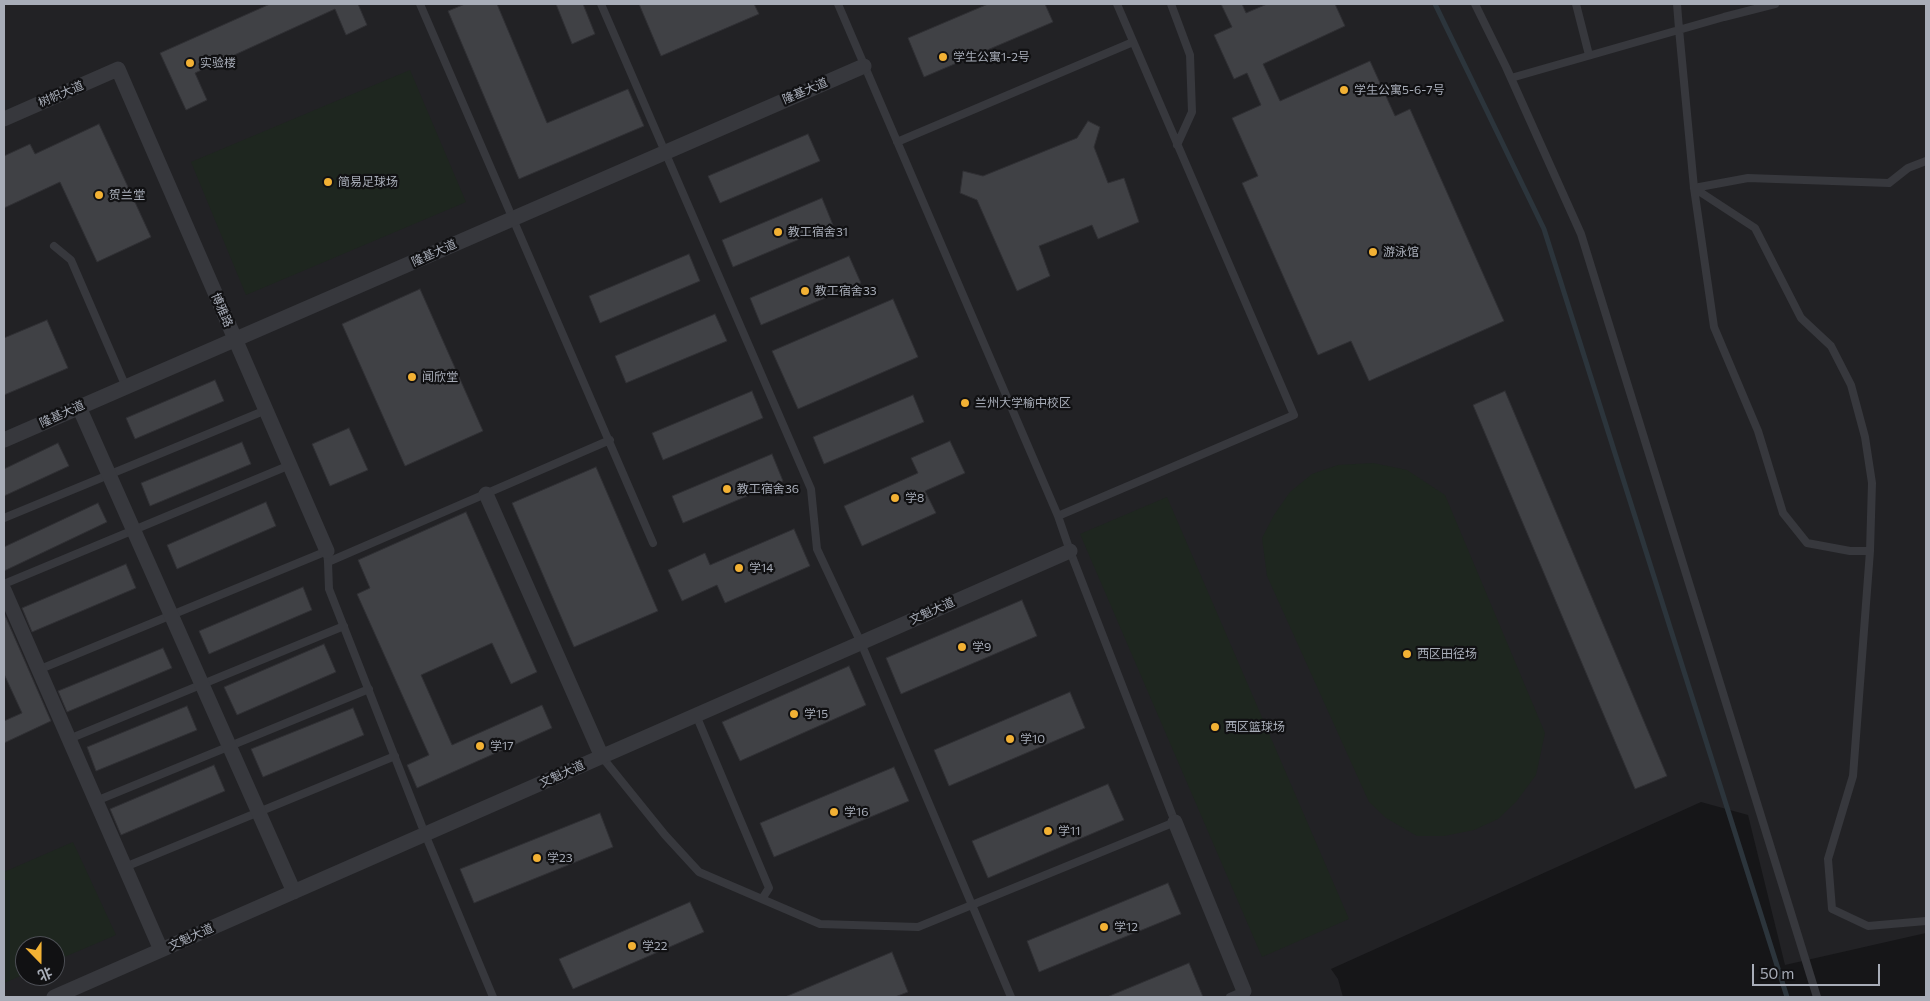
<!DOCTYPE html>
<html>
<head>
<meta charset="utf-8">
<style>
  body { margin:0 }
  #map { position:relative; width:1930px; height:1001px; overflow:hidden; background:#161618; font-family:Commissioner,"Noto Sans SC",sans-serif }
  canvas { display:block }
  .frame { position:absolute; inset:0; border:5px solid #a8adb8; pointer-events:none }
  .north { position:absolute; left:15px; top:936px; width:50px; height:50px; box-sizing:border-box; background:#111113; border:1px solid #4d4f55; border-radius:50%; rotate:158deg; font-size:14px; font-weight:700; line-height:20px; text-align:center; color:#a8adb8 }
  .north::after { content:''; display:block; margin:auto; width:18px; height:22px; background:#f2b134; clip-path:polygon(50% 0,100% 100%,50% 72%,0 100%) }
  .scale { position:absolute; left:1752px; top:964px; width:128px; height:22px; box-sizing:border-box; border:2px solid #a8adb8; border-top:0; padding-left:6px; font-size:15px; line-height:18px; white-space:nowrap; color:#a8adb8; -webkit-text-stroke:4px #111113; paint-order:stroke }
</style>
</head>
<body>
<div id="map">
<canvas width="1930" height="1001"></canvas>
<div class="frame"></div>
<div class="north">北</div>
<div class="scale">50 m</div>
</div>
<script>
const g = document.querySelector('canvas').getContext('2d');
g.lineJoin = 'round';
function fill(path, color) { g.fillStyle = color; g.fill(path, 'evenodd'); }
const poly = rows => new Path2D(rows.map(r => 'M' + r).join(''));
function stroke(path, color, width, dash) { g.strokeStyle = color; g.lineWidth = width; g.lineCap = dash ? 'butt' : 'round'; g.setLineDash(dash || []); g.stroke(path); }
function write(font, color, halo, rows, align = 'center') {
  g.font = font + ' Commissioner,"Noto Sans SC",sans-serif'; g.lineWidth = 4.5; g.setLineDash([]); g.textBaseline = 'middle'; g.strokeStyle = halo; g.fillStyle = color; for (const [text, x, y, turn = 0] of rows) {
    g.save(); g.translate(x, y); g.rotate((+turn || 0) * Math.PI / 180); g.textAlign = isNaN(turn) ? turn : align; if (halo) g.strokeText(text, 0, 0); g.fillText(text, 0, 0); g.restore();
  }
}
fill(poly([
  [4,4,1926,4,1926,933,1785,965,1748,815,1701,802,1331,969,1338,979,1343,997,4,997],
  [25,946,55,946,55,976,25,976]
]), '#222225');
fill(poly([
  [410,70,466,202,246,295,191,162],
  [1373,463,1407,470,1445,495,1545,733,1536,775,1516,802,1498,819,1474,830,1444,836,1417,836,1386,818,1369,802,1267,576,1262,538,1274,515,1290,492,1312,474,1338,465],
  [1167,497,1349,919,1262,957,1080,534],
  [73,842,116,935,55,961,55,946,25,946,25,974,4,983,4,872]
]), '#1e261f');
stroke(poly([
  [1435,4,1544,229,1787,997]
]), '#2c353c', 5);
const building = poly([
  [270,4,358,4,367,25,346,35,335,9,195,73,207,100,186,110,160,53,270,4],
  [465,4,497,4,547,123,628,89,644,126,519,179,448,11,465,4],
  [556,4,583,4,595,34,572,44,556,4],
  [639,4,754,4,759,14,661,56,639,4],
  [988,4,1045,4,1053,22,924,77,908,38,988,4],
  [1221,4,1242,4,1246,13,1267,4,1335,4,1345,26,1263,64,1280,101,1370,61,1395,116,1410,109,1504,321,1369,381,1351,341,1318,355,1242,183,1258,176,1232,118,1261,105,1247,73,1234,79,1214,35,1232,27,1221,4],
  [1088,121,1100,127,1094,147,1108,183,1124,178,1139,222,1098,239,1092,225,1039,246,1050,276,1017,291,977,200,960,193,963,171,983,176,1077,138,1088,121],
  [99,124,151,237,97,262,60,182,4,208,4,156,30,144,35,154,99,124],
  [808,134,820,161,720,203,708,176,808,134],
  [822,198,833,225,733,267,722,240,822,198],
  [689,254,700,281,600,323,589,296,689,254],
  [849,256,861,283,761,325,750,298,849,256],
  [420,289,483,431,405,466,342,324,420,289],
  [893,299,918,357,798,409,772,351,893,299],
  [715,314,727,341,626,383,615,356,715,314],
  [47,320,68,368,4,395,4,338,47,320],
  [215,380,224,401,135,439,126,418,215,380],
  [752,391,763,418,663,460,652,433,752,391],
  [1505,391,1667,776,1635,789,1473,405,1505,391],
  [913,395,924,422,824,464,813,437,913,395],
  [349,428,368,470,330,486,312,444,349,428],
  [950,441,965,473,925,491,936,513,862,546,844,506,918,473,911,458,950,441],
  [242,442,251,464,150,506,141,483,242,442],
  [58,443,69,466,4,496,4,469,58,443],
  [772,454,783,481,683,523,672,496,772,454],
  [596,467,658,611,574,647,512,503,596,467],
  [266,502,276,526,177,569,167,545,266,502],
  [98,503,107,522,4,571,4,547,98,503],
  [466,512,537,672,511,684,492,643,421,675,452,745,542,705,552,728,417,788,407,765,429,755,357,594,370,588,358,560,466,512],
  [794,529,810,566,725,603,717,585,682,601,668,570,705,553,710,565,794,529],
  [126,564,136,588,32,632,22,608,126,564],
  [303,587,312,610,209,654,199,631,303,587],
  [1022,600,1037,636,901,694,886,658,1022,600],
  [4,613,51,721,4,743,4,721,22,713,4,674,4,613],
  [324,644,336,672,237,715,224,687,324,644],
  [163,648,172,668,67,712,58,691,163,648],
  [849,666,866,705,740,761,722,722,849,666],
  [1070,692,1085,728,949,786,934,750,1070,692],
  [187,706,197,730,96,771,87,747,187,706],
  [353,708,364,735,263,777,251,749,353,708],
  [214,765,225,791,121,835,110,809,214,765],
  [894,767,909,801,774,857,760,823,894,767],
  [1108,784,1124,820,988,878,972,841,1108,784],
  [600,813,613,847,474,903,460,869,600,813],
  [1168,883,1181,914,1039,972,1027,941,1168,883],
  [690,902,704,932,573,989,559,959,690,902],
  [892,952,908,992,895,997,785,997,892,952],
  [1189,963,1203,997,1107,997,1189,963]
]);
fill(building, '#404145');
stroke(building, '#303034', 1);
stroke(poly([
  [420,4,653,543],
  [601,4,811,489,817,549,861,643,1011,997],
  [838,4,1058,516,1294,415,1117,4],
  [1171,4,1190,55,1192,112,1177,145],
  [1475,4,1506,67,1581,234,1817,997],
  [1576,4,1589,55],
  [1677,4,1679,29,1682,29],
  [1679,29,1694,188,1714,327,1758,431,1783,513,1807,543,1850,551,1870,551,1853,776,1828,859,1832,909,1868,926,1926,921],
  [1511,78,1724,17,1775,4],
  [897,142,1133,42],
  [1694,188,1755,228,1801,318,1831,346,1851,385,1865,437,1872,483,1870,551],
  [1694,188,1748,178,1889,183,1908,168,1926,161],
  [54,246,71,260,126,387],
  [4,518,266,410],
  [328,562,329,589,425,834,493,997],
  [4,584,290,465],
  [38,670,327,551,328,562,610,440],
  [696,715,769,888,762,899],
  [69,739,344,626],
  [602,757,665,835,699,872,820,924,918,927,1175,822,1070,551,1058,516],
  [96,801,369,689],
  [125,867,395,756],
  [1230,997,1244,991]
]), '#37383d', 8);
stroke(poly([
  [4,119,118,69,327,551],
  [79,407,294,892],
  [4,440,864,66],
  [486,494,602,757],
  [4,590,161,950],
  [1175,822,1244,991],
  [54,997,1070,551]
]), '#37383d', 15);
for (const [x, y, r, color] of [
  [943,57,5,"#f2b134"],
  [190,63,5,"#f2b134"],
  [1344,90,5,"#f2b134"],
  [328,182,5,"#f2b134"],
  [99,195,5,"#f2b134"],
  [778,232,5,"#f2b134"],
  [1373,252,5,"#f2b134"],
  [805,291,5,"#f2b134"],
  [412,377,5,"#f2b134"],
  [965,403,5,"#f2b134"],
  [727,489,5,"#f2b134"],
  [895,498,5,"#f2b134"],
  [739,568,5,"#f2b134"],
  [962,647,5,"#f2b134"],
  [1407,654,5,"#f2b134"],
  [794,714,5,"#f2b134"],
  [1215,727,5,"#f2b134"],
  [1010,739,5,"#f2b134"],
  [480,746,5,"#f2b134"],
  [834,812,5,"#f2b134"],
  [1048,831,5,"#f2b134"],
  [537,858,5,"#f2b134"],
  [1104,927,5,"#f2b134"],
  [632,946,5,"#f2b134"]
]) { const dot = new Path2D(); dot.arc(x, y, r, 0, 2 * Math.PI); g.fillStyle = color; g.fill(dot); stroke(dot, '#111113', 2); }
write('12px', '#a8adb8', '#111113', [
  ["学生公寓1-2号",953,57],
  ["实验楼",200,63],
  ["学生公寓5-6-7号",1354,90],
  ["简易足球场",338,182],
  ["贺兰堂",109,195],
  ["教工宿舍31",788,232],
  ["游泳馆",1383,252],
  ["教工宿舍33",815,291],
  ["闻欣堂",422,377],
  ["兰州大学榆中校区",975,403],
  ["教工宿舍36",737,489],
  ["学8",905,498],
  ["学14",749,568],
  ["学9",972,647],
  ["西区田径场",1417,654],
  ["学15",804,714],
  ["西区篮球场",1225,727],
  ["学10",1020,739],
  ["学17",490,746],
  ["学16",844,812],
  ["学11",1058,831],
  ["学23",547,858],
  ["学12",1114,927],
  ["学22",642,946]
], 'left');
write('12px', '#a8adb8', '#111113', [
  ["隆基大道",805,91,-23],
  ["树帜大道",61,94,-23],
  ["隆基大道",434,253,-24],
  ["博雅路",222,310,67],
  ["隆基大道",62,414,-24],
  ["文魁大道",932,611,-24],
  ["文魁大道",562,774,-24],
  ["文魁大道",191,937,-24]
]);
</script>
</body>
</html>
